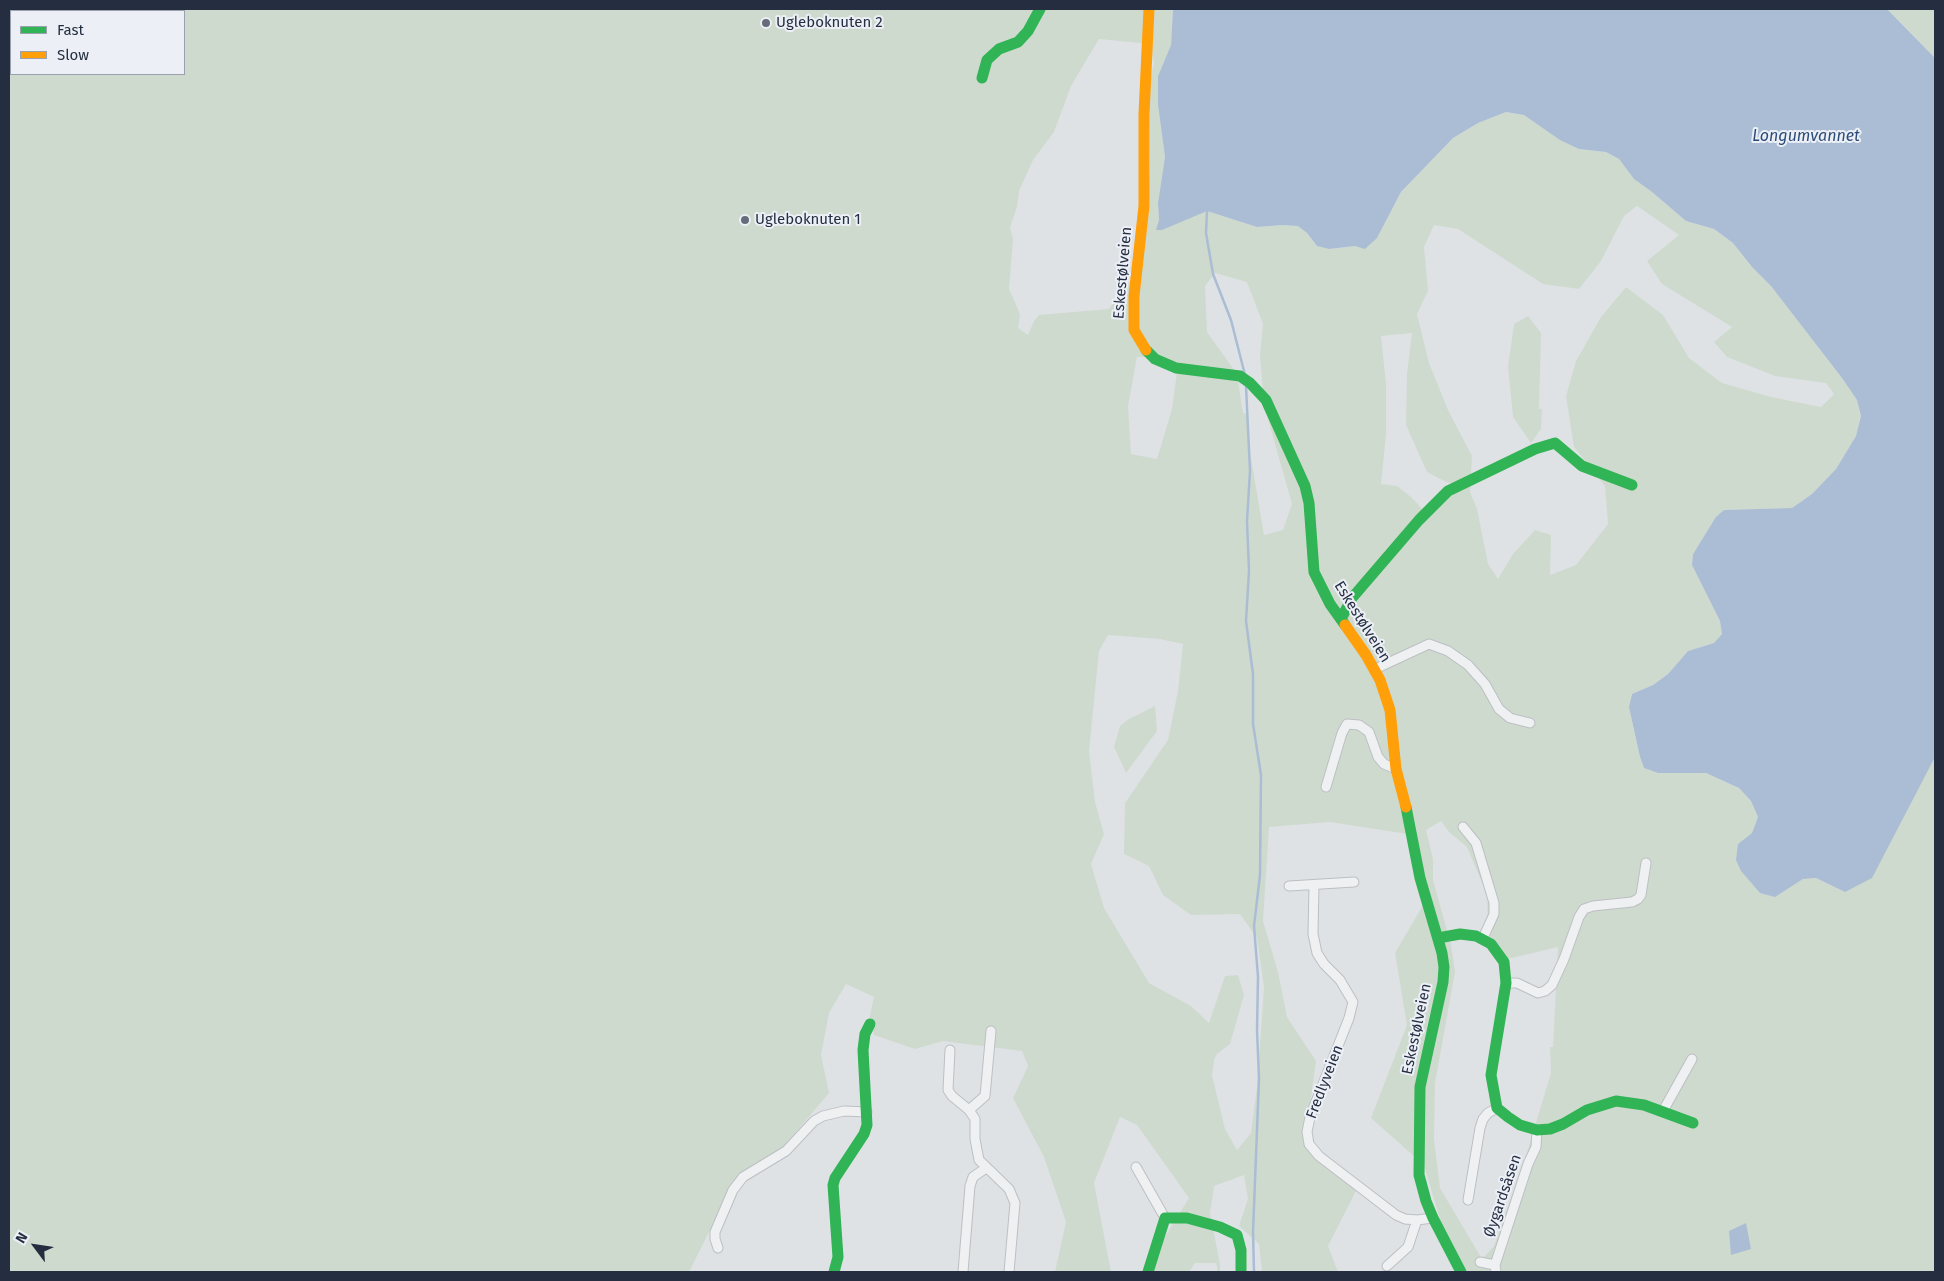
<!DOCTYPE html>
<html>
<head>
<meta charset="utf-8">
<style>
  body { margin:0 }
  #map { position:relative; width:1944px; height:1281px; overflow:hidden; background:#dfe2e5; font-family:"Fira Sans",sans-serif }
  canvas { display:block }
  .frame { position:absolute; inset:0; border:10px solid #252e40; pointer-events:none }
  .legend { position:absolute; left:10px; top:10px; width:175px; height:65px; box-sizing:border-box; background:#ecf0f6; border:1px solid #9ca2ad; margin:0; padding:6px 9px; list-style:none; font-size:15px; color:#252e40 }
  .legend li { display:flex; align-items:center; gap:10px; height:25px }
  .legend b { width:25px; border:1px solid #9ca2ad }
  .north { position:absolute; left:10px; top:1221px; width:50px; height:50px; -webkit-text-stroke:4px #ecf0f6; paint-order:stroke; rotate:301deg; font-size:14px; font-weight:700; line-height:20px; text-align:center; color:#252e40 }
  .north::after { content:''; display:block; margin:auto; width:18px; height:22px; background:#252e40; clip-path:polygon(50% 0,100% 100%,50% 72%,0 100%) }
</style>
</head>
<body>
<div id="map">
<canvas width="1944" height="1281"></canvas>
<div class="frame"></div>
<ul class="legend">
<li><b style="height:6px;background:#30b455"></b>Fast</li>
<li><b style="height:6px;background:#ff9f0a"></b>Slow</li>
</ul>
<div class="north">N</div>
</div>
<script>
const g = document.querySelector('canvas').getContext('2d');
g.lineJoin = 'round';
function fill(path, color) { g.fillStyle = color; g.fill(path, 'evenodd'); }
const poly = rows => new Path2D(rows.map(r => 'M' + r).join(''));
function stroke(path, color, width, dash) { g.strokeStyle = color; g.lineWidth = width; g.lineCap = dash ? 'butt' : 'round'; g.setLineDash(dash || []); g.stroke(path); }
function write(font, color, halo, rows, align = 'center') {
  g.font = font + ' "Fira Sans",sans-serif'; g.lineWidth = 4; g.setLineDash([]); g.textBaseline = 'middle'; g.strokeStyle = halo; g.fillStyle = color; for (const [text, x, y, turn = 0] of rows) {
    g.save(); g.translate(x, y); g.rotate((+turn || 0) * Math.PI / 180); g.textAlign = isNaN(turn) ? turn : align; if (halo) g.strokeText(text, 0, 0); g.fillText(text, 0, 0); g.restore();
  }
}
fill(poly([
  [9,9,1173,9,1171,45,1158,76,1158,105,1165,157,1158,203,1159,220,1207,211,1257,227,1283,225,1298,226,1307,233,1317,246,1329,249,1355,246,1377,238,1401,192,1453,138,1478,123,1506,112,1524,115,1579,149,1606,152,1619,159,1634,179,1652,192,1686,221,1714,229,1733,243,1752,267,1771,286,1842,378,1857,400,1861,416,1856,436,1836,469,1812,494,1792,508,1724,510,1693,553,1692,565,1720,621,1722,634,1714,643,1688,651,1668,674,1653,685,1632,694,1629,707,1640,757,1644,768,1658,773,1706,773,1739,788,1751,801,1758,817,1752,833,1738,844,1774,897,1803,879,1816,878,1845,892,1920,785,1935,757,1935,1272,1467,1272,1441,1223,1424,1165,1371,1118,1407,1025,1395,953,1426,900,1414,835,1330,822,1269,827,1263,921,1278,972,1287,1017,1316,1061,1309,1112,1314,1147,1359,1185,1328,1246,1338,1272,1262,1272,1259,1244,1239,1226,1248,1199,1244,1175,1214,1186,1210,1213,1220,1264,1220,1272,1218,1272,1216,1263,1195,1263,1189,1272,1152,1272,1160,1245,1189,1198,1137,1125,1120,1117,1094,1183,1111,1272,1055,1272,1066,1222,1044,1157,1013,1098,1028,1066,1022,1051,943,1041,915,1049,874,1035,869,1020,874,997,846,984,829,1013,821,1055,829,1093,784,1146,734,1182,689,1272,9,1272],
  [11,11,184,11,184,74,11,74],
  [1099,39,1150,44,1154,63,1149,87,1150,169,1139,269,1109,309,1039,315,1034,321,1028,335,1018,328,1020,314,1009,289,1013,239,1010,227,1017,207,1019,191,1033,160,1054,132,1071,86],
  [1637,206,1679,235,1647,261,1662,284,1732,327,1714,342,1727,357,1775,376,1826,383,1834,394,1821,407,1771,397,1722,383,1689,358,1663,315,1626,287,1601,317,1576,361,1566,396,1574,447,1605,486,1608,524,1576,565,1550,575,1551,535,1535,530,1513,554,1498,579,1488,564,1477,509,1470,492,1472,456,1448,410,1429,363,1417,314,1428,291,1424,247,1434,225,1458,229,1543,284,1579,289,1601,261,1624,216],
  [1215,273,1247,282,1263,324,1260,356,1264,405,1292,504,1283,530,1264,535,1247,434,1248,414,1243,413,1237,374,1207,332,1205,286],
  [1412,333,1407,374,1406,425,1427,472,1446,482,1459,485,1426,513,1411,497,1397,486,1381,484,1386,435,1386,384,1381,336],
  [1137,357,1153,357,1177,372,1172,409,1157,459,1131,454,1128,406],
  [1108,635,1160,639,1183,644,1178,691,1168,740,1125,803,1124,854,1149,866,1163,895,1191,915,1240,914,1257,938,1264,987,1257,1087,1251,1133,1237,1150,1225,1129,1212,1075,1214,1060,1217,1054,1230,1044,1244,995,1238,975,1225,976,1209,1023,1191,1006,1149,983,1104,908,1091,864,1104,834,1095,802,1089,751,1099,651],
  [1441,821,1449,832,1467,847,1480,878,1487,888,1488,932,1503,960,1558,947,1553,1047,1550,1047,1551,1073,1525,1159,1494,1246,1482,1259,1440,1188,1434,1139,1435,1083,1455,972,1451,945,1433,880,1433,859,1426,830],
  [1887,9,1935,9,1935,58,1909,31],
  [1528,316,1541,333,1539,409,1542,409,1541,429,1531,443,1513,417,1508,367,1514,324],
  [1155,706,1157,731,1126,773,1114,747,1120,726,1129,719]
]), '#cfdacf');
fill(poly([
  [1173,9,1887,9,1935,58,1935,757,1872,878,1845,892,1816,878,1803,879,1775,897,1760,893,1741,871,1736,860,1738,844,1752,833,1758,817,1751,801,1739,788,1706,773,1658,773,1644,768,1640,757,1629,707,1632,694,1653,685,1668,674,1688,651,1714,643,1722,634,1720,621,1692,565,1693,554,1716,517,1724,510,1792,508,1812,494,1836,469,1856,436,1861,416,1857,400,1842,378,1771,286,1752,267,1733,243,1714,229,1686,221,1652,192,1634,179,1619,159,1606,152,1579,149,1560,140,1524,115,1506,112,1478,123,1453,138,1401,192,1377,238,1365,249,1355,246,1329,249,1317,246,1307,233,1298,226,1283,225,1257,227,1207,211,1162,230,1156,230,1159,220,1158,203,1165,157,1158,105,1158,76,1171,45],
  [1746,1223,1751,1249,1731,1255,1729,1231]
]), '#aabdd4');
stroke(poly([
  [1207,211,1206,233,1213,274,1231,320,1245,375],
  [1246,386,1250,471,1247,521,1249,571,1246,621,1253,674,1253,724,1261,775,1260,875,1254,926,1258,977,1257,1030,1259,1079,1253,1232,1254,1272]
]), '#aabdd4', 2.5);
const street = poly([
  [1375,669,1429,644,1448,651,1468,665,1485,684,1499,709,1510,718,1530,723],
  [1326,787,1342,733,1347,724,1359,725,1369,732,1378,757,1384,764,1396,769],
  [1463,827,1476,843,1494,903,1494,914,1483,938],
  [1314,885,1313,934,1317,953,1324,964,1340,980,1353,1002,1349,1018,1310,1117,1307,1132,1309,1144,1319,1156,1396,1215,1405,1219,1417,1220,1433,1218],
  [1289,886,1354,882],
  [1506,983,1517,983,1538,993,1545,991,1552,985,1564,959,1579,917,1584,909,1593,906,1632,902,1638,899,1641,895,1646,863],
  [950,1050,948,1090,952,1096,969,1110,975,1119,975,1139,979,1160,1009,1189,1015,1203,1009,1272],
  [969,1110,985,1096,991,1031],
  [1663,1111,1692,1059],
  [1136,1167,1165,1218],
  [1468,1200,1480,1128,1483,1119,1488,1113,1497,1108],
  [718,1248,715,1239,715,1232,733,1190,743,1177,786,1151,814,1121,823,1116,844,1111,867,1112],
  [1480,1262,1495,1265],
  [1387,1266,1408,1247,1417,1220],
  [963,1272,970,1186,973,1177,986,1168],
  [1496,1272,1495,1265,1528,1164,1536,1147,1537,1130]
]);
stroke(street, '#bcbfc3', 11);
stroke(street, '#eef0f2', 9);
stroke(poly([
  [982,78,987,60,999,49,1018,42,1028,31,1040,9],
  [1146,350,1155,359,1176,368,1240,376,1250,383,1266,400,1305,486,1309,503,1314,572,1330,604,1345,625],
  [1341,619,1352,598,1419,520,1448,491,1535,449,1555,443,1582,466,1632,485],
  [1406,807,1420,878,1442,953,1444,967,1443,982,1420,1087,1419,1175,1426,1201,1433,1218,1461,1272],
  [1438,938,1460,934,1476,936,1491,944,1504,962,1506,983,1491,1075,1497,1108,1508,1117,1520,1125,1537,1130,1550,1129,1563,1124,1587,1110,1616,1101,1644,1105,1693,1123],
  [834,1272,838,1257,833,1185,835,1178,864,1134,867,1125,863,1050,865,1034,870,1024],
  [1148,1272,1165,1218,1187,1218,1220,1227,1237,1235,1241,1250,1241,1272]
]), '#30b455', 11);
stroke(poly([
  [1146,350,1134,330,1134,296,1144,206,1144,114,1149,9],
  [1345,625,1366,655,1380,680,1390,710,1396,769,1406,807]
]), '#ff9f0a', 11);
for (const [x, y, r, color] of [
  [766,23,5,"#666d7a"],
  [745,220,5,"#666d7a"]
]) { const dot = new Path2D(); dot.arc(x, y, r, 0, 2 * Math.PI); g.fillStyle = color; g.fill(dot); stroke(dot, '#ecf0f6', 2); }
write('15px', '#252e40', '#ecf0f6', [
  ["Ugleboknuten 2",776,23],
  ["Ugleboknuten 1",755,220]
], 'left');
write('15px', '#252e40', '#ecf0f6', [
  ["Eskestølveien",1123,273,-85],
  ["Eskestølveien",1362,622,58],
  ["Eskestølveien",1417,1029,-78],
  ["Fredlyveien",1325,1082,-69],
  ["Øygardsåsen",1503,1196,-71]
]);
write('italic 16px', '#2b4b78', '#ecf0f6', [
  ["Longumvannet",1806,137]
]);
</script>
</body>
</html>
